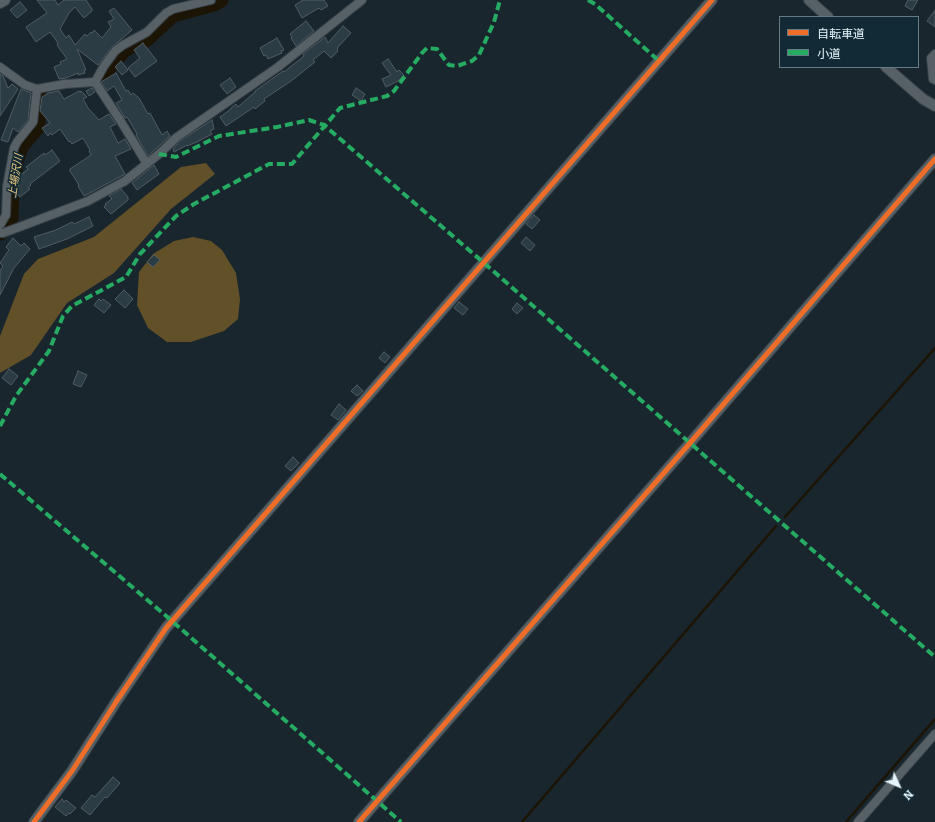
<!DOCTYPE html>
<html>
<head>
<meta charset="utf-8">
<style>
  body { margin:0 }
  #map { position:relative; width:935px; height:822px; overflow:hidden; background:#19262d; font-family:Bitter,"Noto Sans JP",serif }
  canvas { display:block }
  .legend { position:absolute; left:779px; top:16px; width:140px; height:52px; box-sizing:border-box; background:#112a35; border:1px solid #667b84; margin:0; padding:5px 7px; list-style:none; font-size:12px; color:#e5f4fb }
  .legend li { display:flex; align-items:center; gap:8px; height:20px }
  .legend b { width:20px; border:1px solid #667b84 }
  .north { position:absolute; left:879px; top:766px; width:40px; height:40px; -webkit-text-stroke:3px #112a35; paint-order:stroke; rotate:134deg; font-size:11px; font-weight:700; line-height:16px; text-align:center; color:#e5f4fb }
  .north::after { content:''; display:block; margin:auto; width:14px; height:18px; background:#e5f4fb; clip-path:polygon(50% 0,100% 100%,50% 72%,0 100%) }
</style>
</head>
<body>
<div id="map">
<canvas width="935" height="822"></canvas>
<ul class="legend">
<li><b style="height:5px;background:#ee6e29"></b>自転車道</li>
<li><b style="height:5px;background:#26ab63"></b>小道</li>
</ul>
<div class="north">N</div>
</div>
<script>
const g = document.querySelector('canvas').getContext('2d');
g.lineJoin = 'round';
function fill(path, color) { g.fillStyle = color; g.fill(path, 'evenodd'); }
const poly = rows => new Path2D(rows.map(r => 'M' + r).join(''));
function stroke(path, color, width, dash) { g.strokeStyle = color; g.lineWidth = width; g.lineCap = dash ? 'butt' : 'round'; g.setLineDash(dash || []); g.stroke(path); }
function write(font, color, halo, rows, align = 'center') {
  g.font = font + ' Bitter,"Noto Sans JP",serif'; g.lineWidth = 3; g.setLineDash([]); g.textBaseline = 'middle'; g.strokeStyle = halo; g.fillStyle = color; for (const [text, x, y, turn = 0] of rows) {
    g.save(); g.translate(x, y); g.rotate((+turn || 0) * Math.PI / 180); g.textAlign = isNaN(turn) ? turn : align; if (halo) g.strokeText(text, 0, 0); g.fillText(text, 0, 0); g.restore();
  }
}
fill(poly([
  [206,163,215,174,171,209,114,273,67,303,31,355,0,373,0,336,24,274,38,259,94,237,181,167],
  [193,237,211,241,222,250,236,273,240,299,238,319,224,331,191,342,167,342,148,328,137,305,139,272,153,254,174,241]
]), '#615028');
stroke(poly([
  [785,517,935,348],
  [522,822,776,526],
  [846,822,935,719]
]), '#1c1404', 2.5);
stroke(poly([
  [100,78,124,50,147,39,173,15,214,4,221,0],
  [0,233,11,218,12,187,17,159,21,147,37,128,41,98]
]), '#1c1404', 15);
const building = poly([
  [37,0,55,0,58,5,64,0,86,0,92,9,92,11,84,18,75,7,69,13,60,29,66,38,69,35,75,45,85,34,87,36,91,32,92,33,94,30,102,38,111,27,108,22,114,19,109,11,114,8,132,30,111,48,98,65,77,49,86,70,84,70,85,73,78,75,78,73,66,78,59,79,54,67,61,64,60,62,67,59,57,45,58,43,50,32,36,42,26,27,47,13,37,0],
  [303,0,324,0,328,6,321,10,319,8,302,18,295,5,303,0],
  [908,0,918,0,912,10,905,6,908,0],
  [20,2,27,10,17,18,10,10,20,2],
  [935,10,935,27,927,21,935,10],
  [306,21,314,31,296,46,291,38,292,37,290,34,306,21],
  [343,26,351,33,338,47,337,50,338,51,331,58,324,51,313,60,315,62,291,81,264,99,265,101,255,109,254,107,226,126,220,117,231,109,231,108,236,104,238,107,255,92,255,91,283,71,284,72,304,56,303,54,325,37,328,43,343,26],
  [277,38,284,50,281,51,282,53,268,59,266,55,264,56,260,48,277,38],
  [143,43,157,61,135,77,128,68,140,58,134,50,143,43],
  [388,59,397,72,399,70,404,75,398,81,386,87,382,79,391,75,382,63,388,59],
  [121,61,128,70,122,75,115,67,121,61],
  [116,73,126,91,128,90,131,95,133,93,139,98,148,114,150,113,162,135,167,131,170,136,148,156,136,135,137,134,127,117,125,118,116,103,122,100,114,86,107,91,101,82,116,73],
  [0,74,3,76,8,88,12,84,18,89,0,116,0,74],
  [230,78,236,87,227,94,220,85,230,78],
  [92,88,95,92,89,96,86,91,92,88],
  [356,88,365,94,361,101,352,95,356,88],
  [21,89,31,93,28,120,18,132,13,128,8,142,1,140,21,89],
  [59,91,64,99,79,91,80,92,81,91,87,97,83,99,88,108,99,120,109,114,116,124,110,127,118,143,125,139,131,149,115,156,125,174,84,196,78,186,79,185,70,171,70,169,91,155,89,151,90,150,83,138,72,144,70,141,69,142,60,129,52,135,50,133,48,136,42,128,50,123,40,111,42,97,48,93,59,91],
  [212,120,214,129,210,131,212,134,197,142,187,146,187,145,174,152,173,149,180,141,212,120],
  [52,150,60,161,30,184,31,185,28,188,30,189,20,197,15,191,15,188,19,185,17,182,20,179,18,177,28,169,26,167,44,153,45,155,52,150],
  [154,165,159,174,137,190,132,183,154,165],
  [121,189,128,197,128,200,111,214,104,207,106,205,105,204,112,199,109,196,121,189],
  [534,215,540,220,532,229,526,224,534,215],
  [89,217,93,226,67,239,39,249,34,237,56,230,72,222,74,224,89,217],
  [526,237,535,245,530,251,521,243,526,237],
  [13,238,21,246,24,243,30,249,14,268,0,295,0,271,3,266,0,263,9,250,6,247,13,238],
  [154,255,160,260,153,267,147,262,154,255],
  [124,290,133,299,125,308,115,299,124,290],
  [99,299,101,301,103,299,111,305,104,313,94,305,99,299],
  [459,302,468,309,463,315,454,308,459,302],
  [517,303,523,308,517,314,512,309,517,303],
  [384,352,390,357,385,363,379,358,384,352],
  [9,369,18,376,11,385,2,378,9,369],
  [78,371,87,375,81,387,73,384,78,371],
  [357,385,363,391,357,396,351,391,357,385],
  [339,404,346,410,338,420,331,415,339,404],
  [293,457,299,463,291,471,285,466,293,457],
  [113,777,120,783,107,798,105,797,90,815,81,808,92,795,95,797,113,777],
  [62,799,64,802,66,800,76,808,70,814,69,813,66,816,55,807,62,799]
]);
fill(building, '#2b3c44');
stroke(building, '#515c62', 1);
const minor = poly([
  [935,54,931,58,933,79,935,80],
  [0,67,25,85,37,89,65,84,95,82],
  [95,82,104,66,115,51,123,45,147,32,166,13,173,9,211,0],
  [95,82,120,120,147,164],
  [0,225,6,215,7,186,14,148,17,142,33,122,37,89],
  [0,233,3,233,22,226,88,201,125,181,159,154,177,137,278,67,362,0],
  [858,822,935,734]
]);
const tertiary = poly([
  [809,0,828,17],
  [0,3,5,0],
  [886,67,923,99,935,106],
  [34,822,72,771,116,702,166,628,712,0],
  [359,822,690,443,935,159]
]);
stroke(minor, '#364047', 10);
stroke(tertiary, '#364047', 12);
stroke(minor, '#566065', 8);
stroke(tertiary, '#566065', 10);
stroke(poly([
  [588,0,595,4,659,61],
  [159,154,176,157,219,136,277,127,309,120,324,125,484,263,935,657],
  [0,426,16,396,49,351,63,316,72,306,126,277,140,254,176,216,194,204,269,164,292,164,340,108,387,96,394,91,422,53,427,48,437,49,449,65,457,66,472,61,479,55,494,22,500,0],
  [0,474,172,621,401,822]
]), '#26ab63', 4, [8, 4]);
stroke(poly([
  [34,822,72,771,116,702,166,628,712,0],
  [359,822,690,443,935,159]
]), '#ee6e29', 5);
write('italic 11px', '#eac77e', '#112a35', [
  ["上場沢川",16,176,-81]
]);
</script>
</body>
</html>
